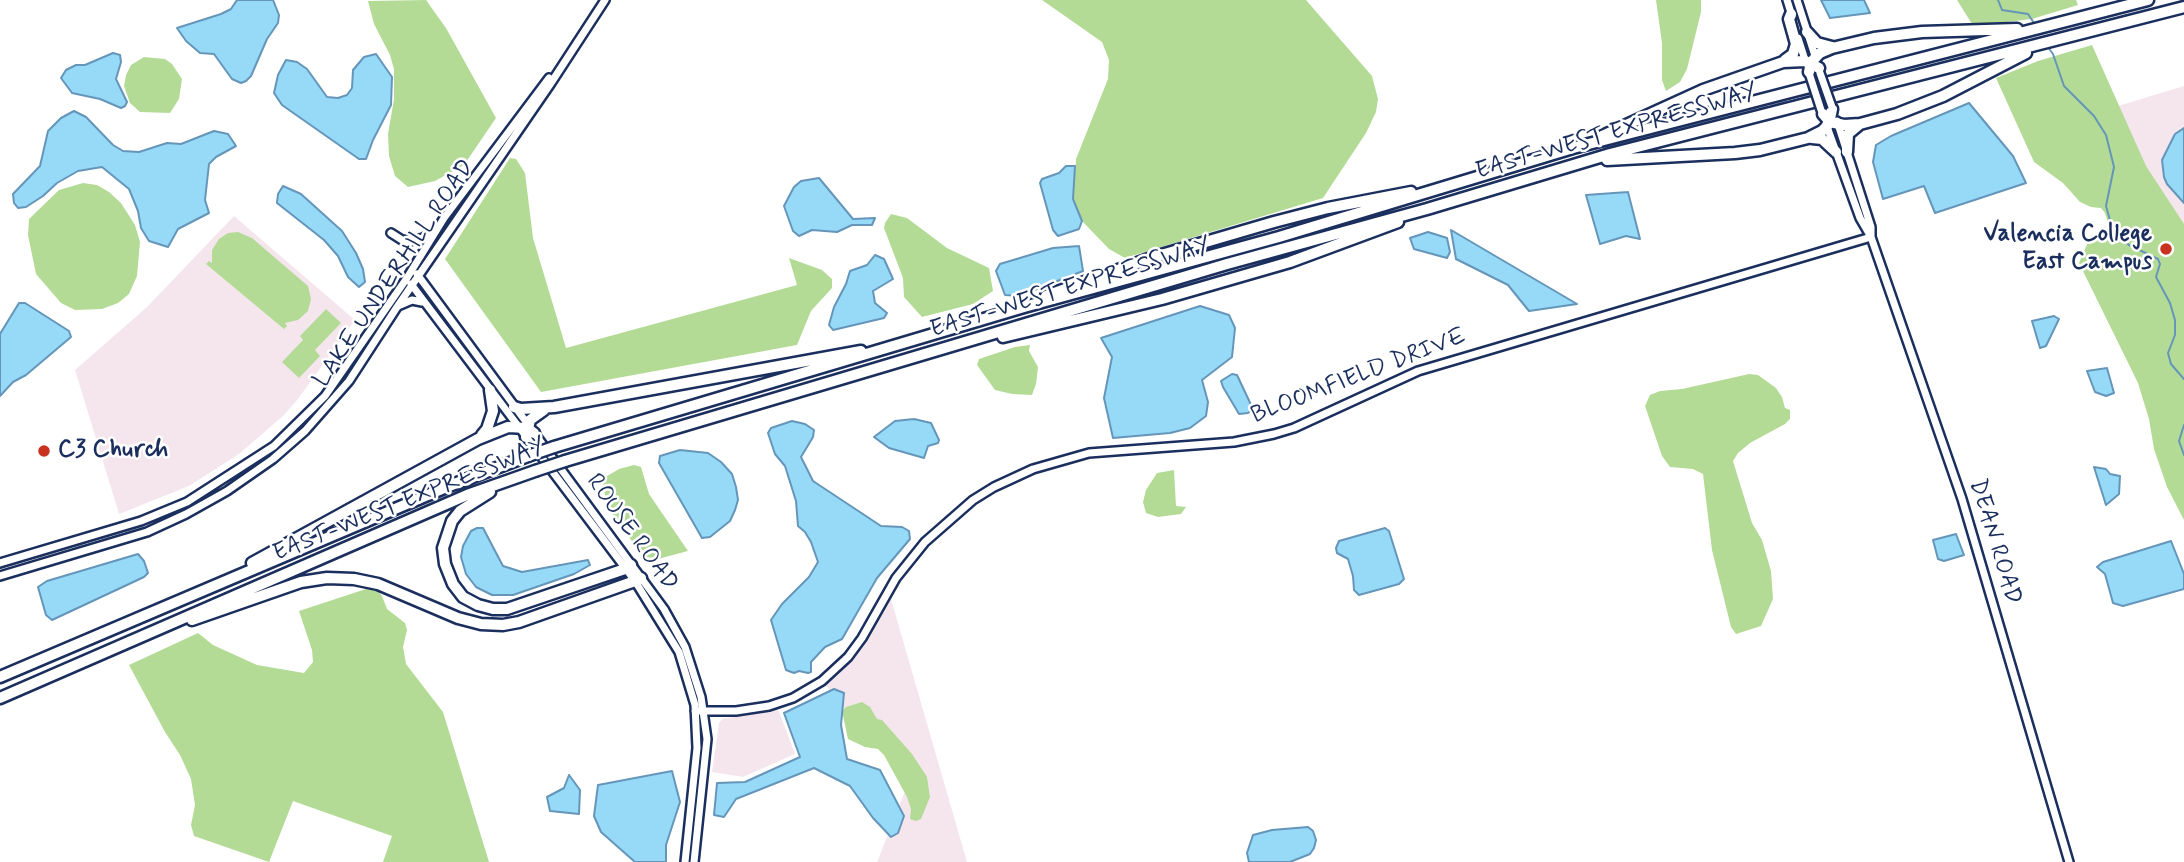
<!DOCTYPE html>
<html>
<head>
<meta charset="utf-8">
<style>
  body { margin:0 }
  canvas { display:block; background:#fff }
</style>
</head>
<body>
<canvas width="2184" height="862"></canvas>
<script>
const g = document.querySelector('canvas').getContext('2d');
g.lineJoin = 'round';
function fill(path, color) { g.fillStyle = color; g.fill(path, 'evenodd'); }
const poly = rows => new Path2D(rows.map(r => 'M' + r).join(''));
function stroke(path, color, width, dash) { g.strokeStyle = color; g.lineWidth = width; g.lineCap = dash ? 'butt' : 'round'; g.setLineDash(dash || []); g.stroke(path); }
function write(font, color, halo, rows, align = 'center') {
  g.font = font + ' Mynerve,sans-serif'; g.lineWidth = 5; g.setLineDash([]); g.textBaseline = 'middle'; g.strokeStyle = halo; g.fillStyle = color; for (const [text, x, y, turn = 0] of rows) {
    g.save(); g.translate(x, y); g.rotate((+turn || 0) * Math.PI / 180); g.textAlign = isNaN(turn) ? turn : align; if (halo) g.strokeText(text, 0, 0); g.fillText(text, 0, 0); g.restore();
  }
}
fill(poly([
  [2184,86,2184,362,2105,110],
  [234,216,355,320,298,399,283,416,239,454,189,486,119,514,75,370,147,307],
  [891,599,967,862,877,862,906,789,876,737,847,714,826,685,839,674,863,647],
  [778,709,795,754,743,777,712,772,719,723,722,719]
]), '#f5e6ee');
fill(poly([
  [426,0,446,28,496,118,464,165,435,181,408,187,395,176,389,156,388,134,394,99,394,69,390,55,374,24,368,1],
  [1042,0,1306,0,1372,76,1378,99,1376,112,1366,133,1323,198,1125,258,1109,249,1082,221,1073,199,1076,159,1108,79,1109,60,1102,42],
  [1656,0,1701,0,1701,12,1687,69,1680,82,1666,91,1662,80,1662,43],
  [1957,0,2076,0,2078,5,2032,19,1981,25,1972,24],
  [2092,45,2146,166,2184,224,2184,520,2167,487,2154,449,2149,419,2138,383,2079,263,2091,235,2110,229,2105,213,2101,208,2091,207,2080,202,2063,183,2034,162,1996,78,2038,61],
  [144,57,165,59,172,64,182,79,179,99,170,113,140,112,130,103,124,86,126,75,131,65],
  [510,158,516,159,525,173,533,238,566,348,797,285,789,258,822,270,832,279,832,288,811,311,797,345,541,392,445,259],
  [83,183,97,185,109,192,121,203,135,225,140,242,137,276,129,294,118,303,102,309,75,310,61,303,36,274,28,235,29,219,59,190],
  [891,214,907,218,947,248,989,268,993,291,973,304,922,317,904,297,903,278,884,228,885,223],
  [238,232,252,238,308,286,311,299,308,311,298,320,285,323,287,326,284,329,206,264,209,261,212,263,212,250,219,239,228,233],
  [326,309,341,323,315,350,320,356,299,378,282,362,303,340,300,336],
  [1030,345,1029,351,1038,367,1036,384,1032,395,1012,394,995,390,977,365,979,359,1015,347],
  [1749,374,1758,375,1776,388,1782,397,1785,408,1790,410,1790,419,1785,424,1750,443,1738,453,1733,461,1752,523,1762,540,1771,571,1773,599,1761,626,1736,634,1731,627,1712,550,1703,474,1693,469,1670,467,1662,456,1645,406,1650,395,1660,391,1682,389],
  [634,465,641,467,649,494,688,551,658,559,646,557,641,554,607,506,602,479,619,469],
  [1174,470,1176,506,1186,507,1181,514,1158,517,1146,513,1143,502,1146,490,1157,473],
  [366,589,376,589,382,596,387,609,405,623,407,630,403,647,406,664,443,712,489,862,383,862,392,836,293,801,269,862,194,836,191,825,195,805,191,779,180,755,165,732,129,665,198,633,213,645,257,665,304,673,313,662,312,650,299,611],
  [862,702,870,707,877,719,882,720,912,754,927,777,930,797,921,819,916,821,910,819,911,809,907,797,884,755,878,749,865,747,848,739,842,711,846,707]
]), '#b4db96');
const water = poly([
  [237,0,273,0,279,15,278,23,267,39,251,76,246,81,241,83,232,79,214,54,200,53,186,41,177,28,221,14,231,9,237,0],
  [1821,0,1864,0,1870,13,1830,18,1821,0],
  [113,53,120,55,121,62,116,79,127,102,125,106,121,108,100,99,72,93,61,78,66,70,76,65,85,65,113,53],
  [376,54,392,77,391,105,373,140,366,159,359,159,282,105,274,93,278,75,286,60,297,62,307,69,327,97,338,98,347,95,352,88,353,70,364,57,376,54],
  [1969,103,2013,156,2026,183,1935,213,1924,186,1883,199,1873,162,1876,145,1891,136,1969,103],
  [74,111,86,117,113,145,123,151,139,152,167,143,181,144,214,131,228,134,236,146,216,157,209,164,205,200,209,213,178,229,168,247,149,241,141,228,138,211,129,189,102,167,78,171,57,183,43,196,26,207,18,208,14,203,13,194,40,166,48,131,61,118,74,111],
  [2184,128,2184,203,2167,184,2164,177,2162,160,2175,134,2184,128],
  [1066,166,1075,166,1073,199,1082,221,1079,229,1058,236,1053,230,1040,183,1042,179,1059,173,1066,166],
  [819,178,853,219,875,218,872,225,852,225,837,232,812,230,799,236,793,231,784,206,794,187,801,181,819,178],
  [283,186,301,194,342,231,356,253,363,269,365,282,359,287,348,277,338,256,324,240,277,203,278,194,283,186],
  [1628,192,1640,239,1626,236,1600,244,1586,195,1628,192],
  [1451,230,1577,304,1529,311,1508,285,1456,259,1451,230],
  [1428,232,1447,238,1450,252,1447,258,1414,249,1410,238,1428,232],
  [1079,246,1083,271,1019,296,1005,295,996,271,1000,264,1053,248,1079,246],
  [875,255,884,259,893,279,873,291,875,303,887,313,884,318,833,330,829,325,834,307,846,284,850,271,867,265,875,255],
  [19,303,25,303,69,331,71,337,26,375,13,382,0,396,0,334,19,303],
  [1200,306,1229,315,1235,328,1232,357,1202,380,1208,402,1206,416,1190,428,1170,433,1113,438,1104,398,1112,357,1101,338,1200,306],
  [2054,316,2059,319,2046,346,2040,348,2032,321,2054,316],
  [2107,368,2114,393,2106,396,2095,392,2087,371,2107,368],
  [1232,374,1237,375,1253,409,1248,413,1239,414,1223,387,1221,381,1232,374],
  [914,419,931,423,939,440,938,443,928,446,924,458,889,448,874,437,895,421,914,419],
  [792,421,805,424,814,430,813,437,801,457,813,481,881,526,902,527,909,531,910,539,877,578,842,639,825,647,811,662,811,672,808,673,799,671,794,673,786,670,771,620,782,604,809,577,818,562,811,542,805,532,798,526,796,501,785,466,775,454,768,433,771,428,792,421],
  [680,450,708,453,721,462,732,474,736,487,738,500,735,510,730,521,710,537,702,538,659,463,660,456,680,450],
  [2094,467,2106,469,2110,474,2120,476,2119,494,2106,505,2094,467],
  [477,528,483,528,503,566,522,572,588,560,590,565,574,574,513,595,492,595,476,587,466,574,461,557,463,546,471,531,477,528],
  [1385,528,1389,531,1404,579,1399,584,1359,595,1354,590,1353,576,1348,559,1337,553,1336,548,1339,541,1385,528],
  [1956,534,1964,555,1944,561,1938,559,1933,540,1956,534],
  [2171,541,2184,574,2184,589,2123,606,2113,603,2105,574,2097,567,2103,562,2171,541],
  [138,554,144,561,148,573,144,577,52,620,46,615,38,587,47,581,138,554],
  [834,689,844,693,841,725,847,759,880,770,904,816,898,833,891,837,873,818,850,786,814,768,736,799,724,817,714,815,717,783,745,782,800,757,784,713,834,689],
  [672,771,680,802,666,845,666,862,635,862,601,832,594,816,598,785,672,771],
  [569,775,580,790,579,814,550,811,547,797,564,788,569,775],
  [1308,827,1313,831,1316,840,1314,848,1310,854,1290,862,1249,862,1247,853,1253,835,1272,830,1308,827]
]);
fill(water, '#96daf8');
stroke(water, '#6596ba', 2);
stroke(poly([
  [1998,0,2002,10,2028,14,2036,26],
  [2047,46,2053,54,2064,86,2094,116,2106,135,2114,167,2106,206,2111,224,2118,235,2129,245,2158,259,2160,264,2156,277,2170,303,2175,320,2175,335,2168,353,2171,364,2184,379],
  [2184,425,2179,441,2184,455]
]), '#6596ba', 2);
const secondary = poly([
  [1787,0,1792,16],
  [1797,0,1816,59],
  [1798,38,1806,63],
  [1837,121,1871,227,1871,237],
  [1826,124,1860,218,1871,237,1962,499,2069,862],
  [391,233,402,240,410,241,423,238,434,231],
  [417,274,664,609,685,647,701,697,707,739,694,862],
  [411,284,635,581,679,652,695,705,697,748,685,862],
  [398,306,412,300,422,302],
  [0,563,141,521,187,502,274,446,325,396,407,278,444,218,549,78],
  [0,576,147,532,186,514,227,491,273,459,305,431,349,381,397,307,551,83,605,0],
  [695,711,736,711,769,706,793,698,822,681,848,657,862,638,896,578,925,542,973,500,994,487,1033,469,1089,453,1234,442,1274,434,1294,428,1418,371,1871,237]
]);
const highway = poly([
  [1807,32,1817,43,1832,47],
  [1785,60,1793,54,1796,44,1789,19,1791,14],
  [1809,72,1811,62,1820,53,1832,48,1874,38,1922,32,2017,29],
  [1823,114,1830,122,1844,125,1860,124,1897,114,1943,96,2026,53],
  [1602,136,1703,90,1783,62,1805,61,1819,68],
  [1812,138,1822,139,1836,152],
  [1847,152,1848,134,1860,124],
  [1607,160,1735,153,1760,150,1808,138,1822,131,1829,124,1832,109],
  [1046,296,1151,258,1274,222,1328,208,1411,192],
  [1003,337,1162,299,1290,262,1398,222],
  [514,407,521,409,554,407,861,351],
  [482,435,487,429,493,411,490,390],
  [526,437,530,420,544,410],
  [554,447,1024,307,1279,237,1573,148,2148,0],
  [565,461,1227,264,1427,209,1610,154,2184,7],
  [490,492,460,511,452,521,443,548,445,564,453,584,463,597,478,605,493,609,507,609,625,569,631,565],
  [252,563,478,439,508,427,526,428,534,433],
  [192,620,301,582,327,578,354,579,378,584,458,618,481,624,503,625,519,622,635,581,641,578],
  [0,677,449,486,528,456],
  [0,698,467,495,535,471]
]);
stroke(secondary, '#1b2f5e', 12);
stroke(highway, '#1b2f5e', 15);
stroke(secondary, '#fff', 7);
stroke(highway, '#fff', 10);
const secondaryBridge = poly([
  [1820,73,1832,107],
  [1810,76,1821,110]
]);
const highwayBridge = poly([
  [528,456,554,447],
  [535,471,565,461]
]);
stroke(secondaryBridge, '#1b2f5e', 12, []);
stroke(highwayBridge, '#1b2f5e', 15, []);
stroke(secondaryBridge, '#fff', 7);
stroke(highwayBridge, '#fff', 10);
for (const [x, y, r, color] of [
  [2166,249,7,"#c8321e"],
  [44,451,7,"#c8321e"]
]) { const dot = new Path2D(); dot.arc(x, y, r, 0, 2 * Math.PI); g.fillStyle = color; g.fill(dot); stroke(dot, '#fff', 2.5); }
write('24px', '#1b2f5e', '#fff', [
  ["EAST-WEST EXPRESSWAY",1617,133,-16],
  ["LAKE UNDERHILL ROAD",395,274,-56],
  ["EAST-WEST EXPRESSWAY",1071,289,-17],
  ["BLOOMFIELD DRIVE",1359,377,-21],
  ["EAST-WEST EXPRESSWAY",410,501,-22],
  ["ROUSE ROAD",631,533,54],
  ["DEAN ROAD",1994,542,73]
]);
write('bold 24px', '#1b2f5e', '#fff', [
  ["Valencia College",2152,235],
  ["East Campus",2152,263],
  ["C3 Church",58,451,"left"]
], 'right');
</script>
</body>
</html>
